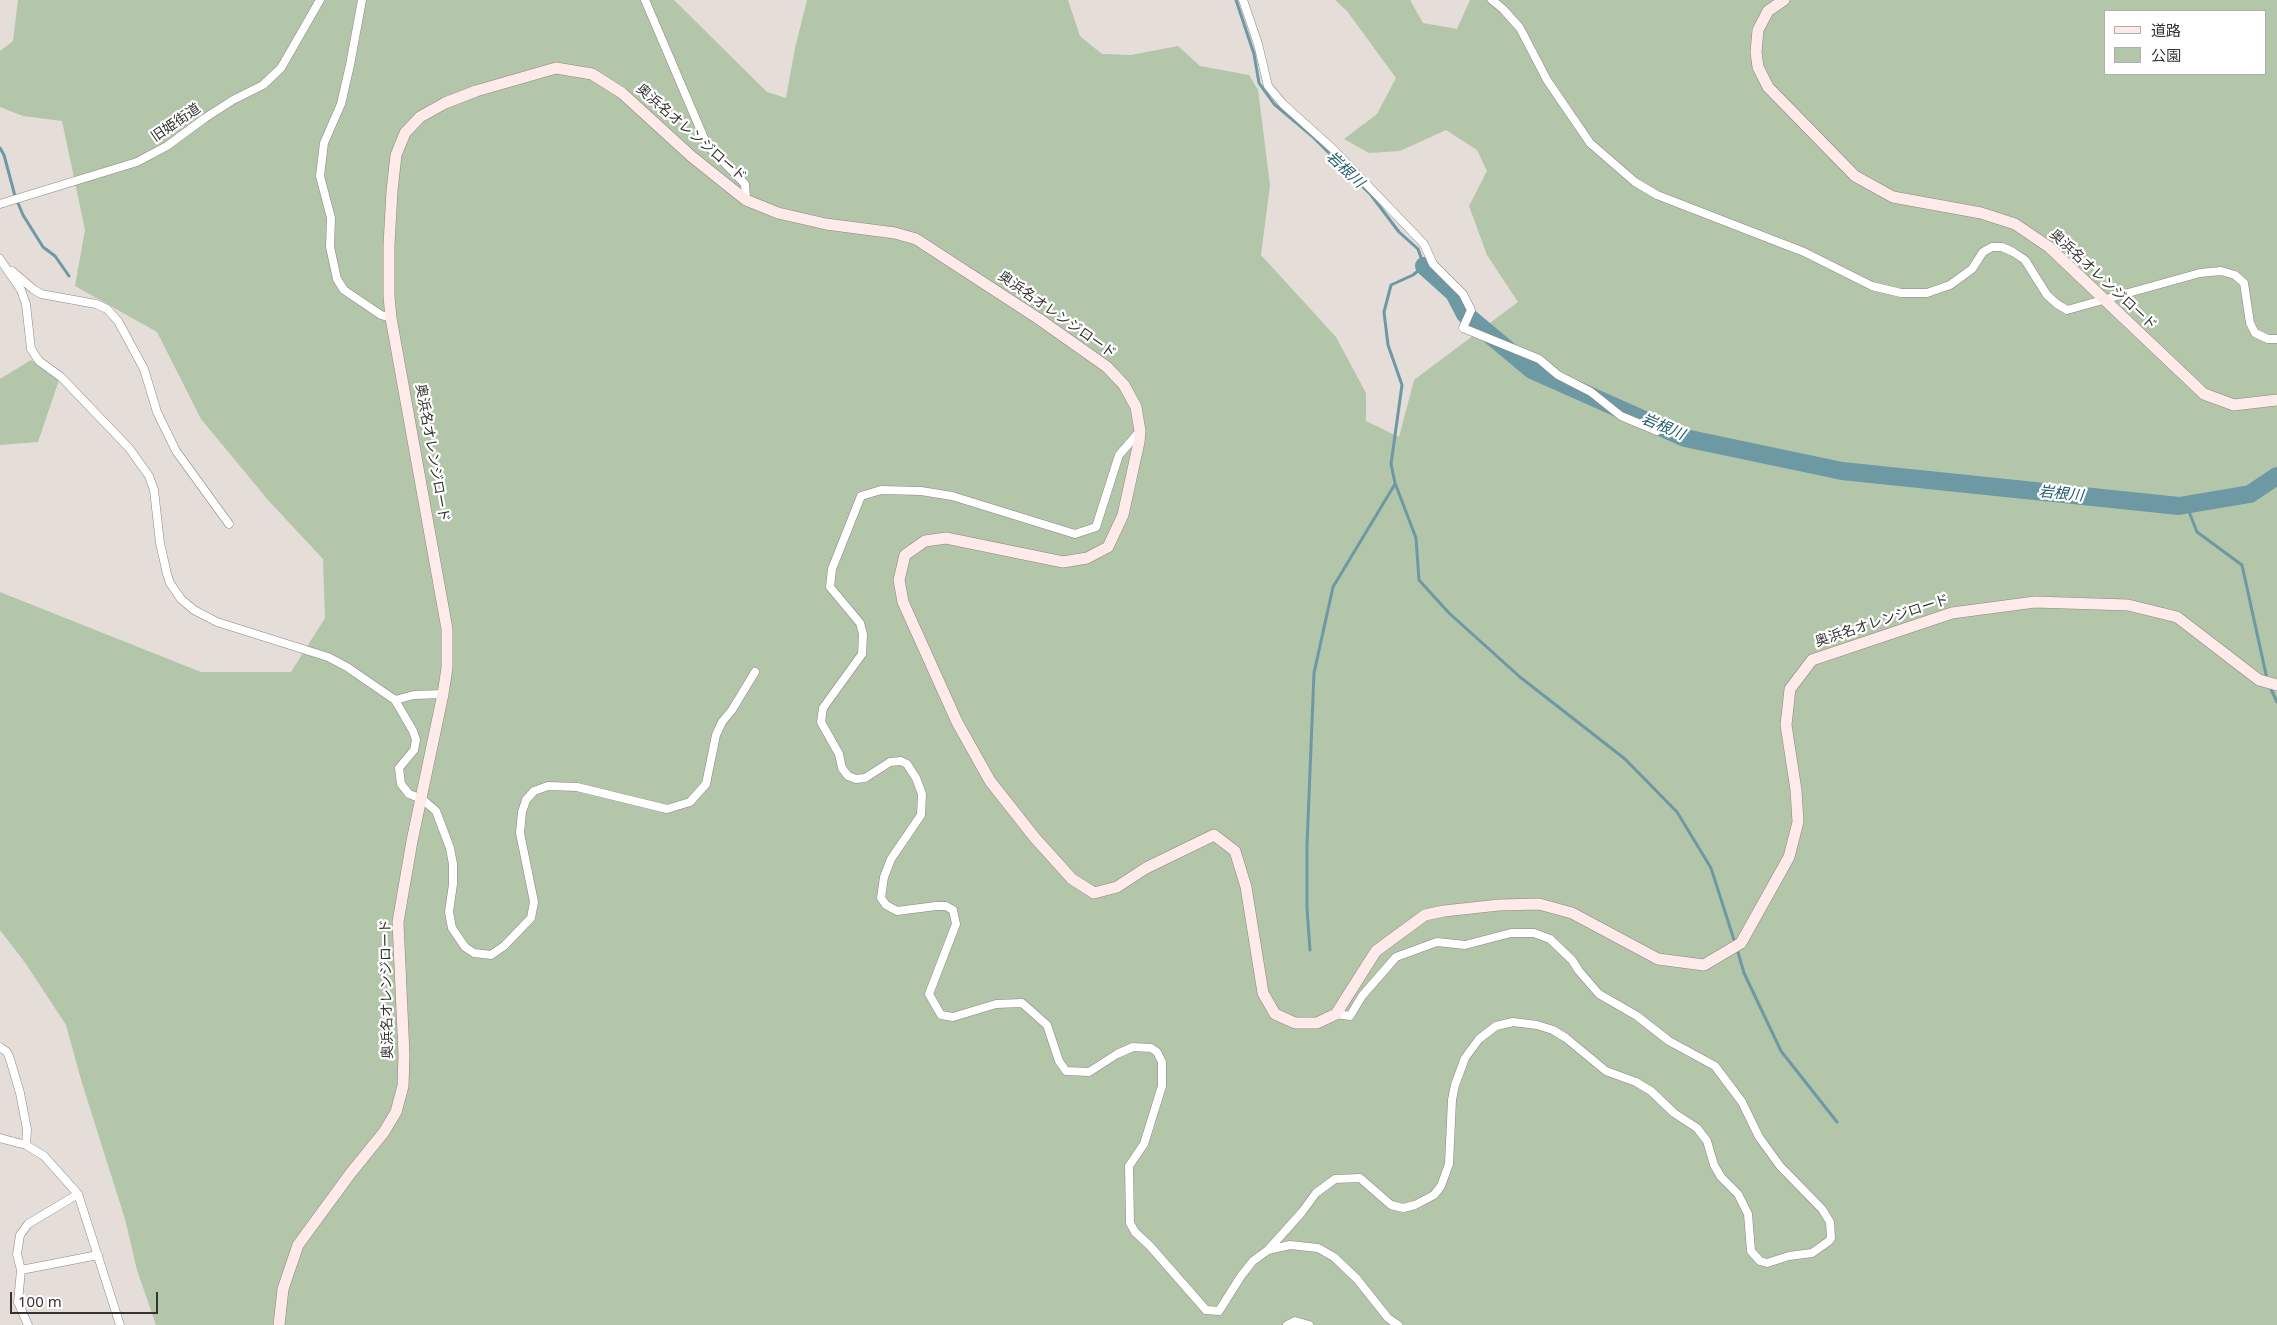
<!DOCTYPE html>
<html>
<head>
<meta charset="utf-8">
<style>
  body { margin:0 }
  #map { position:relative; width:2277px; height:1325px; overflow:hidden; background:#e5ddd8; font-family:"Noto Sans","Noto Sans JP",sans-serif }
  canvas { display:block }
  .legend { position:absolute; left:2104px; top:10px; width:162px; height:65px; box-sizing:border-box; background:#fff; border:1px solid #afaead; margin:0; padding:6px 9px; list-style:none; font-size:15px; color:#363432 }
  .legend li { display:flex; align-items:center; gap:10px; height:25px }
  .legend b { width:25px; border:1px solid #afaead }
  .scale { position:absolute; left:10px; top:1292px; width:148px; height:22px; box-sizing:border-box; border:2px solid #363432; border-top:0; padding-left:6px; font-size:15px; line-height:18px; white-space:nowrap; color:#363432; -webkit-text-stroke:4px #fff; paint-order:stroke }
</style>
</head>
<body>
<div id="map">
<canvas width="2277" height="1325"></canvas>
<ul class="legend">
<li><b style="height:6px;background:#fdeae9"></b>道路</li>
<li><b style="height:14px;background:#b3c6a9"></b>公園</li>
</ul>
<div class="scale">100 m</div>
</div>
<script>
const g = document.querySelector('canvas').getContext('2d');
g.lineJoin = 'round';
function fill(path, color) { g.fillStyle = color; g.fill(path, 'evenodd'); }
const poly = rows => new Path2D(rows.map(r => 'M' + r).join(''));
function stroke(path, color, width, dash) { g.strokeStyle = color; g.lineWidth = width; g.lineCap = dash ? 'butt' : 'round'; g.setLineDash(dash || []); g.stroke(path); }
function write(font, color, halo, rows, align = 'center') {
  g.font = font + ' "Noto Sans","Noto Sans JP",sans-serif'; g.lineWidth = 4.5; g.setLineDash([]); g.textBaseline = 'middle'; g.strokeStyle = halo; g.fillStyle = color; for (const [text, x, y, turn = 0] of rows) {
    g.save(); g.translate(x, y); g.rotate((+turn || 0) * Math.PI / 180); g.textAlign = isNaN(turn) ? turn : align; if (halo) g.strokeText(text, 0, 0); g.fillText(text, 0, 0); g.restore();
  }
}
fill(poly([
  [18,0,674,0,767,92,786,98,795,48,807,0,1068,0,1080,36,1102,54,1131,55,1178,46,1200,66,1249,75,1258,90,1270,185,1261,255,1336,337,1366,393,1366,421,1399,437,1414,380,1518,302,1487,255,1469,206,1487,171,1477,150,1446,130,1400,151,1369,153,1344,139,1377,114,1396,78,1347,11,1335,0,1410,0,1423,23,1457,29,1470,0,2277,0,2277,1325,156,1325,137,1270,125,1219,82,1083,66,1025,26,964,0,930,0,592,201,672,291,672,325,618,323,559,268,500,201,419,157,332,75,286,85,230,62,121,23,116,0,107,0,51,13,41],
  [2106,11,2266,11,2266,74,2106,74],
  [31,360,59,380,38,442,0,445,0,379]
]), '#b3c6a9');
stroke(poly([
  [1236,0,1254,54,1259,83,1274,104,1312,136,1371,195,1399,232,1418,249,1424,266,1413,275,1391,285,1384,312,1388,345,1402,385,1391,464,1395,483,1416,538,1419,580,1449,613,1520,677,1625,759,1677,812,1711,868,1735,943],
  [0,148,4,155,15,196,23,215,43,247,55,256,69,276],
  [2186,504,2197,532,2242,565,2267,679],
  [2270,687,2277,702],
  [1737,949,1744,973,1781,1051,1837,1122],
  [1310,950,1307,908,1307,845,1314,673,1333,587,1395,484]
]), '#6d99a5', 3);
stroke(poly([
  [1424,266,1454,293,1465,314,1532,370,1685,438,1842,471,2179,506,2250,494,2277,476]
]), '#6d99a5', 18);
const street = poly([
  [362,0,350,65,341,104,324,143,320,176,331,218,330,247,337,279,344,290,381,315,391,318],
  [645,0,707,145,745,184,746,200],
  [1243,0,1258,44,1268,86,1283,104,1333,149,1424,244,1433,264,1463,294,1471,310,1463,328,1539,359,1558,375,1591,392,1621,416,1657,431],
  [1492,0,1503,9,1520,28,1547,80,1590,143,1635,182,1657,195,1804,252,1872,286,1901,293,1927,293,1950,285,1972,269,1983,252,1992,247,2002,247,2013,252,2025,260,2047,295,2057,304,2067,310,2200,273,2221,271,2235,275,2244,283,2250,323,2255,333,2268,339,2277,339],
  [0,204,137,162,167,146,205,118,233,100,263,85,281,68,320,0],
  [0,259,21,290,26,304,31,349,39,361,61,377,129,448,149,476,154,490,160,543,167,574,170,583,181,599,194,610,217,622,328,657,347,667,395,700,413,731,416,740,414,750,399,768,401,784,409,794,422,799,436,811,450,848,453,864,453,884,449,912,452,928,465,947,474,953,491,955,504,946,531,918,534,902,520,833,522,812,526,800,534,791,548,786,577,787,667,809,690,802,706,784,716,735,722,722,732,710,755,672],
  [12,271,33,289,41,294,96,304,107,309,118,321,144,369,157,412,176,451,229,524],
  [1140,431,1119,455,1096,527,1075,534,952,496,921,491,881,490,861,496,832,569,830,587,860,623,863,634,862,654,823,708,821,722,839,754,842,768,848,776,856,779,865,778,890,762,901,761,907,764,916,778,922,794,921,815,891,859,884,877,881,898,886,905,897,911,936,906,946,906,953,910,956,924,929,994,941,1015,953,1017,996,1004,1022,1003,1047,1025,1059,1061,1066,1071,1089,1072,1117,1054,1133,1047,1151,1048,1157,1052,1162,1062,1162,1086,1144,1144,1129,1166,1130,1223,1135,1232,1150,1246,1206,1310,1219,1311,1241,1276,1253,1261,1268,1250,1302,1212,1316,1193,1335,1179,1360,1178,1391,1205,1403,1208,1415,1205,1434,1195,1441,1186,1449,1164,1452,1100,1455,1085,1465,1058,1479,1039,1496,1026,1513,1022,1537,1025,1553,1030,1566,1038,1606,1071,1636,1082,1651,1091,1674,1113,1697,1128,1707,1141,1714,1165,1721,1177,1738,1194,1748,1214,1751,1251,1760,1261,1767,1263,1789,1256,1812,1253,1829,1241,1831,1238,1830,1222,1822,1209,1780,1166,1759,1137,1742,1102,1715,1066,1669,1041,1637,1016,1599,994,1579,971,1572,960,1550,939,1534,933,1511,933,1465,945,1437,942,1396,957,1362,996,1350,1016,1336,1014],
  [395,700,414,695,443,694],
  [0,1047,7,1052,10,1059,20,1093,27,1129,26,1145],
  [0,1138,26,1145,44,1156,78,1194,120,1325],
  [1268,1250,1290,1245,1318,1248,1334,1257,1357,1279,1388,1318,1398,1325],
  [21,1270,98,1255],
  [28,1325,18,1302,21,1270,17,1254,20,1235,28,1224,78,1194],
  [1287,1325,1295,1321,1309,1325]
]);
const secondary = poly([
  [1784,0,1768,11,1758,30,1756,52,1758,67,1768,87,1855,176,1893,197,1981,213,2015,224,2049,247,2204,394,2234,405,2277,400],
  [279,1325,283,1289,298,1245,350,1174,384,1132,396,1112,403,1086,404,1055,398,922,412,841,443,694,447,668,447,629,391,318,389,296,389,245,392,191,396,155,405,133,420,117,445,103,476,91,556,68,592,74,622,93,691,156,746,200,778,213,826,224,895,233,916,239,1039,319,1107,367,1124,385,1136,407,1140,431,1139,442,1123,515,1108,547,1087,558,1063,562,946,538,925,541,905,555,899,580,903,602,957,722,990,781,1035,838,1072,879,1094,893,1117,887,1146,868,1214,835,1235,851,1246,887,1263,993,1275,1014,1295,1023,1317,1023,1336,1014,1376,951,1425,915,1444,911,1499,905,1539,904,1572,913,1658,959,1704,965,1741,943,1789,857,1798,822,1796,790,1786,725,1790,689,1812,660,1952,613,2035,602,2128,605,2177,617,2259,680,2277,685]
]);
stroke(street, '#8d8682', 9);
stroke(secondary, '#8d8682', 12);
stroke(street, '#fff', 8);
stroke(secondary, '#fdeae9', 11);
write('14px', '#363432', '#fff', [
  ["旧姫街道",176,123,-34],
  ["奥浜名オレンジロード",691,133,41],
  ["奥浜名オレンジロード",2103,280,43],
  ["奥浜名オレンジロード",1057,315,35],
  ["奥浜名オレンジロード",432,453,80],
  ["奥浜名オレンジロード",1882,621,-18],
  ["奥浜名オレンジロード",387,989,-91]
]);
write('italic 15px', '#215d6c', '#fff', [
  ["岩根川",1345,170,43],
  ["岩根川",1663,427,23],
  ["岩根川",2061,494,6]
]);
</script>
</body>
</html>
